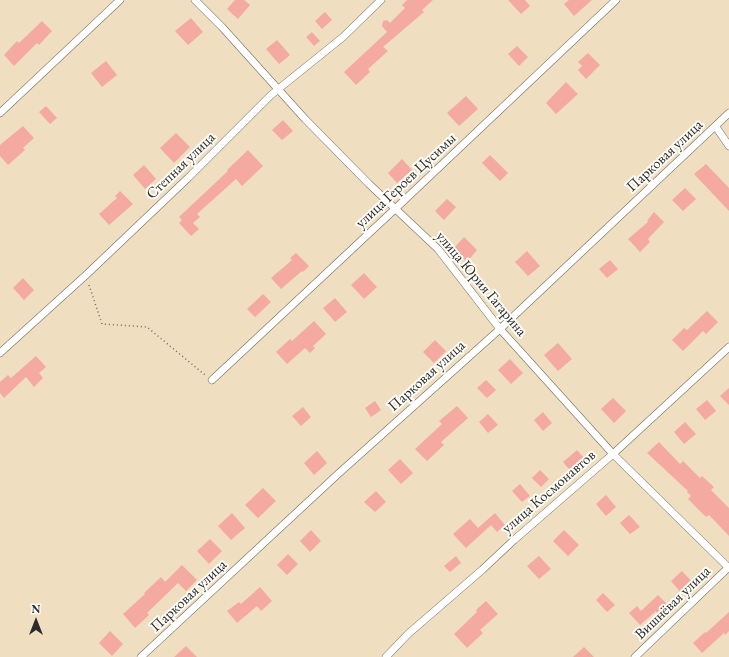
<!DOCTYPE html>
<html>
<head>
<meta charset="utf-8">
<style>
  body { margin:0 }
  #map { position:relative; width:729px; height:657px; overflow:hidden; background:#efdfc0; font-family:"EB Garamond",serif }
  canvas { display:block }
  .north { position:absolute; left:16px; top:601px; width:40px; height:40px; -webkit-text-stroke:3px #fdfcf7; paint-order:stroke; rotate:0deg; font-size:11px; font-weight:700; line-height:16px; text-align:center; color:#2b2b2b }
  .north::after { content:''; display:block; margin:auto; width:14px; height:18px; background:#2b2b2b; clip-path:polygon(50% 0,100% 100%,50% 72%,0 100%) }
</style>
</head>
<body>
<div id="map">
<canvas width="729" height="657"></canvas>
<div class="north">N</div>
</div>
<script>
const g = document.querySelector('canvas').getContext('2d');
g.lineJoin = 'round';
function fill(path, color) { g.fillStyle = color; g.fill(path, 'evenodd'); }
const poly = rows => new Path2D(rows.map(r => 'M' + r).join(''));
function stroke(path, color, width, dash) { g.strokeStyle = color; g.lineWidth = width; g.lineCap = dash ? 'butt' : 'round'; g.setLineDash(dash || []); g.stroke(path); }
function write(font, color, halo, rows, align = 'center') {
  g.font = font + ' "EB Garamond",serif'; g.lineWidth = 4; g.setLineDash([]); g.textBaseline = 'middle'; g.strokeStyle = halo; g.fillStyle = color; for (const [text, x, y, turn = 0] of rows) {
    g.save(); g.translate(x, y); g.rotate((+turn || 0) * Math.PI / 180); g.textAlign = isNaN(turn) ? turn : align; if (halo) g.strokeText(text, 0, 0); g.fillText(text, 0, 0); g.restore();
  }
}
fill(poly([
  [235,0,244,0,250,5,238,19,227,9],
  [407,0,433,0,422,10,424,12,383,47,388,51,368,69,370,72,356,85,344,72,387,32,382,26,383,21,387,20,390,23,405,8,402,5],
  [508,0,525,0,530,6,521,14],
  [569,0,592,0,574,16,564,4],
  [325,12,332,20,322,29,315,21],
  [191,18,203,32,188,45,175,31],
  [42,21,52,31,39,45,37,43,14,66,4,55,17,41,19,43],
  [312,32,320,41,314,46,306,37],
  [277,40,290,55,279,64,266,49],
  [517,46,528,57,519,66,508,54],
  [588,53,600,65,586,79,578,70,582,66,578,62],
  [106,61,117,75,102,87,91,73],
  [566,82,578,94,556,114,546,103],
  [466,96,478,109,459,126,447,113],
  [46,106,57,118,50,124,39,112],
  [283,120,293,131,282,140,272,130],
  [23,126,34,138,23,148,25,150,8,165,0,156,0,145],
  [176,133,190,147,174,163,160,148],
  [248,150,263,166,242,186,236,179,197,214,200,217,193,223,199,229,191,236,179,223,182,220,179,217,228,171,227,170],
  [490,155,508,173,500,181,482,163],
  [402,159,412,170,397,183,388,173],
  [706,164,729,188,729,211,694,174],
  [144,165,156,179,145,189,133,175],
  [685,188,696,199,683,211,672,200],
  [120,191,133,204,109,225,99,214,117,198,115,196],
  [447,199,456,207,444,220,435,211],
  [654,212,664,222,648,239,650,242,640,252,628,239,648,222,647,221],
  [464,237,477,250,467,262,453,249],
  [527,251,540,266,528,276,515,262],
  [296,253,309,266,303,272,302,271,281,289,271,278,292,260,290,258],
  [610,260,618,269,607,278,599,269],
  [364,273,377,287,364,299,351,285],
  [23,278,34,290,24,300,13,288],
  [263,294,271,302,255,317,247,309],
  [335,298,347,312,335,322,323,308],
  [707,311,718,322,706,334,703,331,683,351,672,340,684,328,687,330],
  [314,321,326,334,313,346,315,348,310,353,305,348,287,364,276,352,290,339,292,341],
  [435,340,446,351,434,363,423,352],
  [558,343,572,359,558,371,544,355],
  [36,356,46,367,39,373,43,378,34,387,26,377,4,398,0,393,0,382,8,375,11,378],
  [510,359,523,373,511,384,498,370],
  [486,380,496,390,487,398,477,388],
  [729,388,729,405,720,396],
  [613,398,626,411,614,423,601,409],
  [707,400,716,411,705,420,696,409],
  [375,401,381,410,371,417,365,408],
  [457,406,468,418,441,442,444,445,427,461,415,449,442,424,439,421],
  [303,407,311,417,301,426,292,416],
  [543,412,552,423,543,431,534,420],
  [488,414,498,425,488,433,479,422],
  [685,422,696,434,684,444,674,432],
  [659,442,680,464,683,461,700,478,702,476,714,487,711,490,729,508,729,536,709,515,706,517,688,499,691,496,687,492,688,491,647,453],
  [577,450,585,459,582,462,584,465,573,474,563,462],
  [317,451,327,463,314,475,304,463],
  [400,459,413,473,401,484,388,470],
  [540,470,549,479,541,487,532,478],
  [520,484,530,496,522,502,512,491],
  [263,488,276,501,258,518,245,505],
  [376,491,386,502,375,512,364,502],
  [606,495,616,507,606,516,596,504],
  [232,513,245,528,231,540,218,526],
  [495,513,505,525,497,532,491,525,466,548,453,534,470,519,478,528],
  [629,515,640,527,630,534,620,523],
  [311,530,321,541,310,552,300,541],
  [564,530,579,545,568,556,553,541],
  [210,539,222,551,209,564,197,551],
  [288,554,298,564,287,575,277,565],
  [456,556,461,563,450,572,444,566],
  [539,556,551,569,539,579,527,566],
  [182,565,197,580,186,591,178,583,147,613,149,615,135,628,123,614,145,594,144,593,161,577,165,582],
  [682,571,693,583,682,594,671,581],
  [260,587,272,601,261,611,257,606,237,623,227,611,239,602,241,604],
  [603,593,615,605,607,612,596,600],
  [658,595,667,604,657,613,656,611,640,625,629,613,637,606,641,611],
  [486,601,498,614,480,630,483,633,467,648,454,634,477,612,476,610],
  [729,612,729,631,725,635,724,633,702,653,693,643,705,632,706,633],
  [110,631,123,644,112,656,99,643],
  [186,646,197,657,174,657],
  [584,647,594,657,573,657]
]), '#f4a9a1');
const street = poly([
  [195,0,222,27,305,119,369,184,438,249,500,329,613,454,729,568],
  [0,113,120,0],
  [716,127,729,146],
  [0,353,86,275,188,178,271,95,343,37,381,0],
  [212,380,395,209,616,0],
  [141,657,338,474,500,329,729,113],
  [386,657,408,634,482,570,514,540,613,454,729,347],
  [635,657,729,567]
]);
stroke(street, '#706a5f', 8);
stroke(poly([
  [89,285,102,324,147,327,205,375]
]), '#706a5f', 1.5, [1, 3]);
stroke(street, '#fff', 7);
write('15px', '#2b2b2b', '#fdfcf7', [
  ["Парковая улица",665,156,-43],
  ["Степная улица",181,166,-44],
  ["улица Героев Цусимы",406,181,-43],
  ["улица Юрия Гагарина",481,284,50],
  ["Парковая улица",427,376,-42],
  ["улица Космонавтов",549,492,-41],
  ["Парковая улица",189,596,-43],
  ["Вишнёвая улица",673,603,-44]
]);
</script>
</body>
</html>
